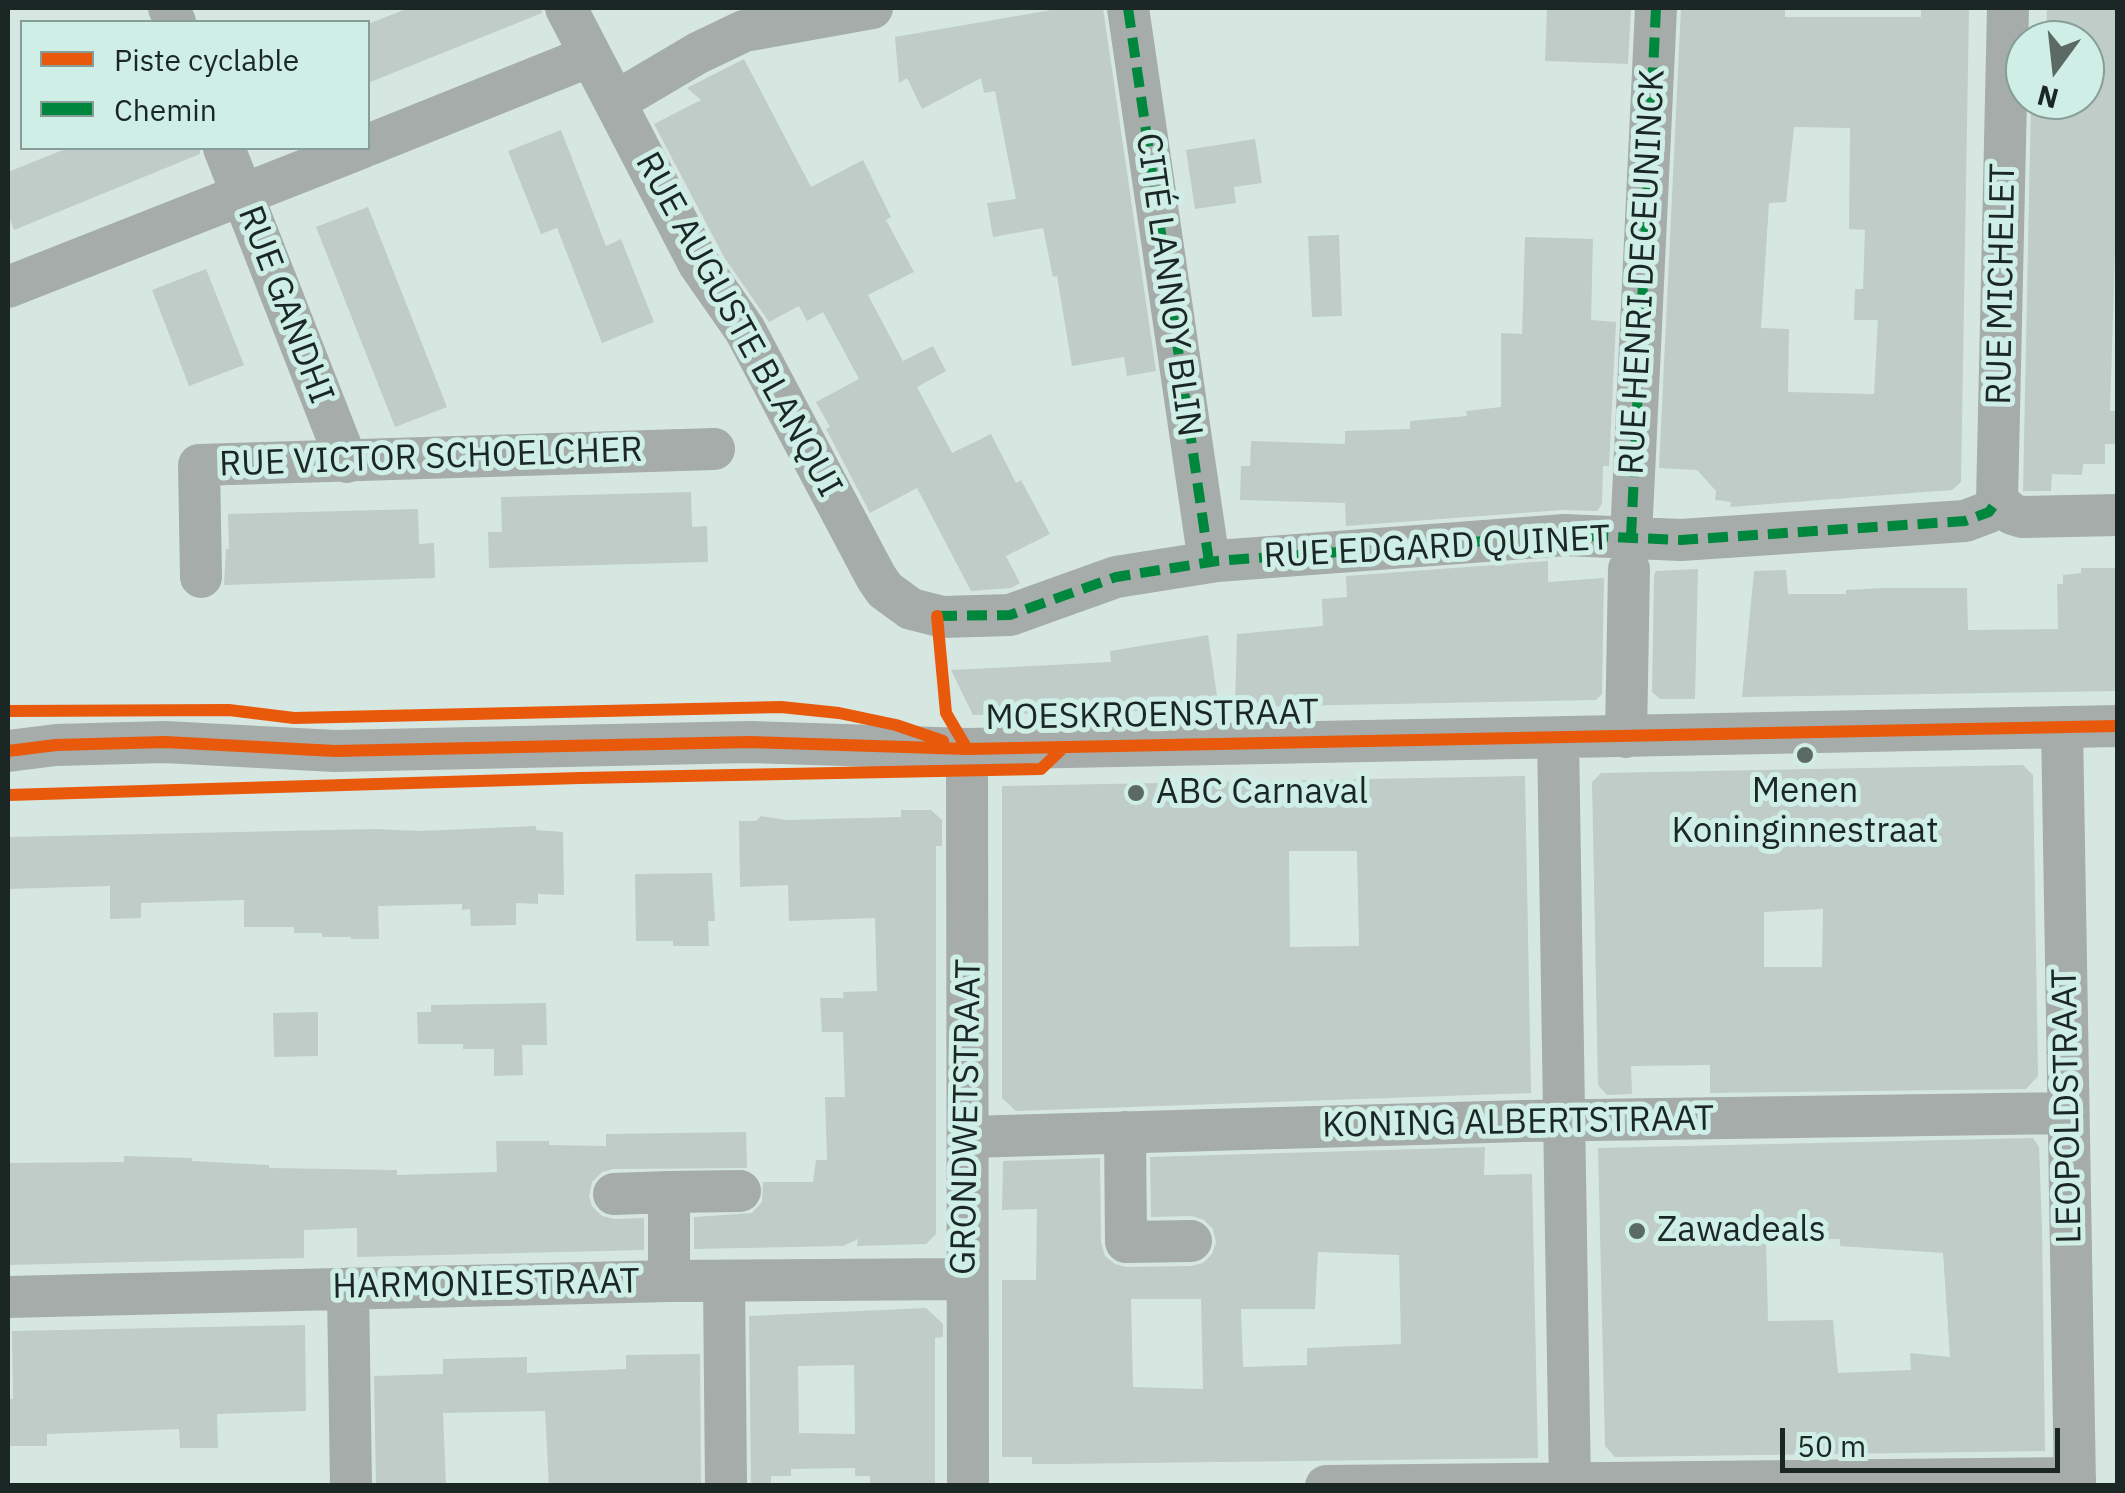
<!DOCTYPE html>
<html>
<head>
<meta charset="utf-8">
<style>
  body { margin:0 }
  #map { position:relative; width:2125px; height:1493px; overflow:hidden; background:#d6e7e2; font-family:"IBM Plex Sans",sans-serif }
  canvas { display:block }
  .frame { position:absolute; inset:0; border:10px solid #1b2724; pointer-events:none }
  .legend { position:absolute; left:20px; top:20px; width:350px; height:130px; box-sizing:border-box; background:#cfeee6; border:2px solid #879e98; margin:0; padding:12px 18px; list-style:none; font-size:30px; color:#1b2724 }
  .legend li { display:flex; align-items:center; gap:20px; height:50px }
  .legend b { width:50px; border:2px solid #879e98 }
  .north { position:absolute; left:2005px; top:20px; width:100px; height:100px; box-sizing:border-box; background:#cfeee6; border:2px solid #879e98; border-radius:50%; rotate:195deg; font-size:28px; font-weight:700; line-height:40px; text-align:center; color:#1b2724 }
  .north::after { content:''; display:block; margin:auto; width:35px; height:45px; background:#5c6a66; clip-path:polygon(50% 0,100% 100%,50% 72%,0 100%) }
  .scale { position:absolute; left:1780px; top:1428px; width:280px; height:45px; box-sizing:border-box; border:5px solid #1b2724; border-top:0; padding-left:12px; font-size:30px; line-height:35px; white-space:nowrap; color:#1b2724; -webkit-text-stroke:8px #cfeee6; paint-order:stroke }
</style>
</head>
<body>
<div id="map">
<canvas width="2125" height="1493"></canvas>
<div class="frame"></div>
<ul class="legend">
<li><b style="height:12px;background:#e8590c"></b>Piste cyclable</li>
<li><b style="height:12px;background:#00873e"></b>Chemin</li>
</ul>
<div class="north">N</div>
<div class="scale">50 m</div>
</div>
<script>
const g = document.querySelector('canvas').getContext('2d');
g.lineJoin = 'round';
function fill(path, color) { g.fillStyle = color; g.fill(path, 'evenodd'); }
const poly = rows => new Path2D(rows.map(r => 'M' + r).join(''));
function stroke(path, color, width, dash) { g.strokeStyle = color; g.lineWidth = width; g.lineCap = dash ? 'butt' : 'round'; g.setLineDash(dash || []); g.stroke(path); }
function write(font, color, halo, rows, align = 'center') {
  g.font = font + ' "IBM Plex Sans",sans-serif'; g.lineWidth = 10; g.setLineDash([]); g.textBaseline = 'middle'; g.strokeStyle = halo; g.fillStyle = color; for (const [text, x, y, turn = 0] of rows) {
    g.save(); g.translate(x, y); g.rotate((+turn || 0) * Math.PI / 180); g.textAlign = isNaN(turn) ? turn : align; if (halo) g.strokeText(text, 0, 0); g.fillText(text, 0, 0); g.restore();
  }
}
fill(poly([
  [409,8,541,8,542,13,368,83,368,24],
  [1063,8,1103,8,1156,371,1127,376,1124,357,1072,366,1057,276,1053,277,1043,228,993,237,987,203,1016,199,995,91,984,93,981,78,922,109,907,78,899,83,895,37],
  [1547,8,1631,8,1628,64,1545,61],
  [1681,8,1785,8,1785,17,1921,17,1921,8,1969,8,1961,482,1952,490,1730,507,1731,502,1715,500,1716,491,1697,470,1659,468],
  [1794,127,1850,128,1849,229,1865,230,1863,289,1855,289,1854,320,1878,320,1874,394,1788,392,1789,329,1761,328,1769,203,1786,202],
  [2047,8,2118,9,2118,251,2115,251,2110,411,2118,411,2118,444,2105,444,2105,464,2083,464,2082,475,2052,474,2051,491,2023,491,2031,100,2085,100,2085,40,2046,40],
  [744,59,811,187,863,160,891,217,886,220,914,272,868,295,903,361,933,346,946,371,917,387,952,453,991,434,1016,483,1021,480,1050,534,1006,556,1020,583,1011,588,971,591,917,488,870,513,826,429,830,427,816,402,859,379,823,312,807,321,799,306,769,322,724,257,654,124,701,100,687,88],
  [561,130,606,246,621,239,654,322,602,343,557,228,541,234,508,151],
  [1255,139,1262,183,1234,187,1236,203,1195,209,1186,150],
  [68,148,200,148,200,154,14,230,8,214,8,172],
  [368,207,447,407,395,427,316,227],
  [1339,235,1342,316,1312,317,1308,236],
  [1525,237,1593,239,1591,320,1616,322,1609,466,1603,466,1602,504,1597,511,1563,510,1346,526,1345,503,1240,500,1241,466,1250,466,1251,441,1345,444,1345,431,1410,429,1410,421,1467,416,1466,411,1501,407,1501,333,1522,334],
  [206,269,244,365,189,386,152,290],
  [691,492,692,527,707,526,708,562,489,568,488,532,502,532,501,497],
  [418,509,419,544,434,543,435,578,224,585,226,549,229,549,228,514],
  [1548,561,1548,582,1604,578,1602,694,1596,700,1235,707,1237,634,1323,626,1322,599,1347,597,1346,576],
  [2081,568,2118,568,2118,691,1742,697,1754,571,1786,570,1788,594,1846,594,1846,590,1883,588,1967,588,1968,630,2058,629,2057,584,2063,584,2063,575,2081,573],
  [1698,569,1695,699,1660,699,1652,692,1654,575,1656,571],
  [1208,635,1219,709,973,715,951,670,1111,662,1110,651],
  [2023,765,2033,775,2038,1076,2026,1089,1710,1093,1710,1065,1631,1066,1632,1094,1607,1095,1598,1085,1592,782,1601,773],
  [1823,909,1822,967,1764,967,1764,912],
  [1525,776,1531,1093,1016,1111,1002,1098,1002,786],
  [1289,851,1357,851,1359,946,1290,947],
  [901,810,931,810,942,820,942,846,936,846,936,1234,926,1244,857,1246,858,1239,843,1246,694,1249,694,1217,752,1213,762,1202,763,1182,813,1182,816,1160,827,1160,825,1097,845,1097,843,1032,822,1032,820,998,844,998,843,992,877,991,875,918,789,921,788,885,740,887,739,821,756,821,761,816,786,820,901,817],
  [536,826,536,830,563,832,564,895,538,894,538,904,516,903,516,925,471,926,470,909,462,910,462,904,378,906,379,939,351,939,351,937,322,937,322,933,294,933,294,927,244,927,244,900,141,903,141,918,110,919,110,886,8,889,8,837,375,829,420,831],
  [712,873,715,921,708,921,709,946,673,946,673,941,636,941,635,874],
  [546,1003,547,1045,522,1045,523,1075,494,1076,494,1049,463,1049,463,1044,418,1044,417,1012,431,1012,431,1005],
  [318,1012,318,1056,274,1057,273,1013],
  [746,1132,747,1168,613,1169,602,1172,592,1182,589,1196,592,1206,602,1216,615,1219,644,1218,644,1250,357,1257,357,1228,304,1230,304,1258,8,1265,8,1163,124,1162,124,1156,192,1158,192,1161,269,1165,269,1168,397,1170,397,1175,497,1172,496,1141,549,1141,549,1145,606,1146,606,1134],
  [2033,1138,2039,1147,2042,1227,2045,1451,1615,1457,1605,1446,1598,1148],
  [1840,1239,1840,1246,1943,1253,1950,1357,1910,1353,1911,1370,1838,1373,1833,1320,1768,1321,1766,1240],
  [1485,1147,1484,1175,1532,1174,1538,1458,1061,1464,1032,1464,1032,1457,1002,1457,1002,1280,1036,1280,1037,1209,1002,1210,1003,1161,1100,1158,1101,1242,1105,1256,1115,1264,1126,1267,1191,1266,1203,1263,1212,1254,1216,1242,1213,1229,1204,1220,1192,1216,1151,1217,1150,1157],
  [1318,1252,1399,1255,1401,1344,1307,1348,1307,1365,1243,1367,1241,1309,1315,1309],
  [1131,1299,1201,1299,1203,1389,1133,1387],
  [926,1308,943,1324,943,1337,935,1338,935,1486,870,1486,870,1476,855,1476,855,1468,791,1469,791,1476,771,1476,771,1486,751,1486,749,1316],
  [854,1365,855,1434,799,1433,798,1366],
  [305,1325,306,1411,217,1414,218,1448,180,1448,179,1429,47,1434,47,1446,8,1446,8,1399,13,1399,12,1331],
  [700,1354,701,1486,549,1486,545,1411,443,1413,446,1486,376,1486,374,1376,443,1374,443,1359,527,1357,527,1373,626,1369,626,1355]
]), '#bfccc8');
stroke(poly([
  [169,8,175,22],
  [566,8,699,264,745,330,876,577,885,590,911,609,943,617,1010,615,1116,577,1217,561,1565,535,1681,540,1965,521,1989,512,1997,501],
  [1128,8,1209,562],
  [615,102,698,53,744,31,872,8],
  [368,145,590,56],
  [224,148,347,462],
  [8,287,361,148],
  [1997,501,2008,8],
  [1997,501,2012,514,2022,517,2118,515],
  [1631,537,1656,8],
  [201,577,199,465,714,449],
  [2062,727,2075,1486],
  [1626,737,1629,569],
  [1558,738,1570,1486],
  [967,749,968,1486],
  [8,751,56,745,165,742,335,751,750,742,967,749,2118,726],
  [1125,1132,1126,1242,1191,1241],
  [969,1137,1523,1121,2067,1113],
  [614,1194,669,1192],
  [669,1281,669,1192,740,1191],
  [724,1281,726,1486],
  [348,1289,351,1486],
  [8,1297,669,1281,965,1279],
  [1326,1486,2075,1478]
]), '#a5aca9', 42);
stroke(poly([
  [1128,8,1209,562],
  [1631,537,1656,8],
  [937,616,1010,615,1116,577,1217,561,1565,535,1681,540,1965,521,1989,512,1997,501]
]), '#00873e', 10, [20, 10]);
stroke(poly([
  [937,616,946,713,967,749],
  [8,711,229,710,294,718,781,707,839,713,896,725,943,741],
  [8,751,56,745,165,742,335,751,750,742,967,749,2118,726],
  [8,795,580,778,1041,769,1063,748]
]), '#e8590c', 12);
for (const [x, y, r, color] of [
  [1805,755,10,"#5c6a66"],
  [1136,793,10,"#5c6a66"],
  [1637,1231,10,"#5c6a66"]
]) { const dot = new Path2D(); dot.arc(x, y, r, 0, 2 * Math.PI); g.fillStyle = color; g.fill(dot); stroke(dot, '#cfeee6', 4); }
write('35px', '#1b2724', '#cfeee6', [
  ["RUE HENRI DECEUNINCK",1643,272,-87],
  ["RUE MICHELET",2002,284,-89],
  ["CITÉ LANNOY BLIN",1168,285,82],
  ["RUE GANDHI",285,305,69],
  ["RUE AUGUSTE BLANQUI",738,325,61],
  ["RUE VICTOR SCHOELCHER",431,458,-2],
  ["RUE EDGARD QUINET",1437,548,-3],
  ["MOESKROENSTRAAT",1152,716,-1],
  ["LEOPOLDSTRAAT",2068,1106,-91],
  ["GRONDWETSTRAAT",967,1117,-89],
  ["KONING ALBERTSTRAAT",1518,1123,-1],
  ["HARMONIESTRAAT",486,1285,-1]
]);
write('35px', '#1b2724', '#cfeee6', [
  ["Menen",1805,792,"center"],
  ["Koninginnestraat",1805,832,"center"],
  ["ABC Carnaval",1156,793],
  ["Zawadeals",1657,1231]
], 'left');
</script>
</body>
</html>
